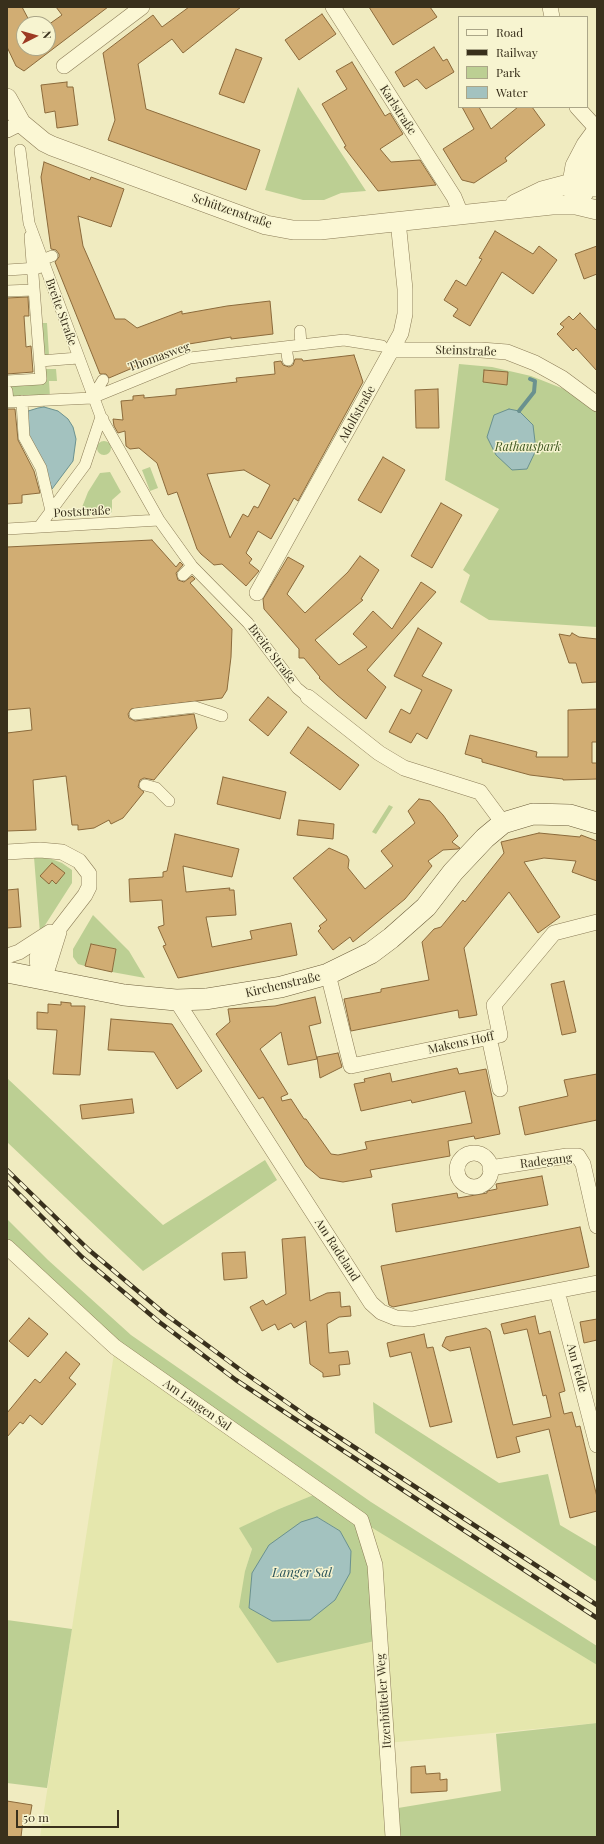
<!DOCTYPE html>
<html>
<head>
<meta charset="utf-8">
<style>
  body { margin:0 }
  #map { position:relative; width:604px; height:1844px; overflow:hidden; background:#f0ebc0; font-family:"Playfair Display",serif }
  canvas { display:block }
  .frame { position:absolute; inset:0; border:8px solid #39301c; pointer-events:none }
  .legend { position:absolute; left:458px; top:16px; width:130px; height:92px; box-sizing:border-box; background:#f7f4d0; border:1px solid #aba688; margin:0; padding:5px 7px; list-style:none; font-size:12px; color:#39301c }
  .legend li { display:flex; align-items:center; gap:8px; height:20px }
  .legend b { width:20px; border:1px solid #aba688 }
  .north { position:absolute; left:16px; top:16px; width:40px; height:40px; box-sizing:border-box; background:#f7f4d0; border:1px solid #aba688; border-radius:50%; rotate:84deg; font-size:11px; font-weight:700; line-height:16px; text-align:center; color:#39301c }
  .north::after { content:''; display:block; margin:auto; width:14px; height:18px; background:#9d3a23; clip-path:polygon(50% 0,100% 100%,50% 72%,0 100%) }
  .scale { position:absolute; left:16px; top:1810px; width:103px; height:18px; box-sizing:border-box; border:2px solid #39301c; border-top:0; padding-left:5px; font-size:12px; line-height:14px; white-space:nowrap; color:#39301c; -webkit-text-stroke:3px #f7f4d0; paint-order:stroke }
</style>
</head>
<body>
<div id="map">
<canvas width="604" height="1844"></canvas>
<div class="frame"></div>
<ul class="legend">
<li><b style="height:5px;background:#fbf7d4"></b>Road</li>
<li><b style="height:5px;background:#39301c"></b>Railway</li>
<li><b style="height:11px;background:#bccf93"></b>Park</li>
<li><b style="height:11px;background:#a3c2bf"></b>Water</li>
</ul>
<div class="north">N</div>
<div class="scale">50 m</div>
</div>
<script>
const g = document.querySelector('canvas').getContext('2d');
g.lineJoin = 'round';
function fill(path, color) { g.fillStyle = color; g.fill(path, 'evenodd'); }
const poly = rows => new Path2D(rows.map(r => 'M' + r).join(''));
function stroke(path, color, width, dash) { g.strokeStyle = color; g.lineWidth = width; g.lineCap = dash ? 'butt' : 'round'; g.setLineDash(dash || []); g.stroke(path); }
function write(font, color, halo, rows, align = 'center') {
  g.font = font + ' "Playfair Display",serif'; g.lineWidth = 3; g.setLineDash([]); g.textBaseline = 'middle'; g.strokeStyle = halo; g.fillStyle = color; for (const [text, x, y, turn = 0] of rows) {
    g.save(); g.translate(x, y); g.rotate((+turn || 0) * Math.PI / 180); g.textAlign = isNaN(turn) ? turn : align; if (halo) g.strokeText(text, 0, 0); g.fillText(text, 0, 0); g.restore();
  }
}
fill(poly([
  [115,1347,322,1492,279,1509,240,1528,252,1549,245,1571,361,1520,597,1665,597,1723,387,1743,393,1837,40,1837]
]), '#e5e7ad');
fill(poly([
  [298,87,366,191,341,193,324,200,303,200,265,190],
  [41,323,47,323,49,355,44,355],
  [459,364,492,367,531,376,569,391,597,410,597,627,489,620,460,602,470,575,463,570,499,509,445,480],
  [43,369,56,369,57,381,49,381,50,397,11,399,10,385,44,383],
  '97 448a7 7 0 1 1 14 0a7 7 0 1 1-14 0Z',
  [150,467,158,488,150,491,142,470],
  [110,472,121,492,112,500,112,513,79,515,88,492,100,473],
  [389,805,393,807,376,834,372,832],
  [34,857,46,857,62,863,72,870,72,883,40,933],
  [93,915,129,951,145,978,112,972,116,949,91,944,85,966,78,964,73,957,73,949],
  [7,1078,163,1225,265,1160,277,1180,143,1271,7,1142],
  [7,1219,48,1260,131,1335,371,1502,597,1646,597,1665,361,1521,379,1640,277,1663,239,1607,245,1571,252,1549,239,1528,279,1509,321,1492,115,1347,7,1247],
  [317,1517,340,1531,351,1551,272,1621,249,1608,252,1573],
  [373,1402,499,1483,548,1474,560,1525,597,1547,597,1582,375,1433],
  [7,1620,72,1629,47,1788,7,1783],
  [597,1723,597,1837,393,1837,392,1809,501,1791,496,1734]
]), '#bccf93');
const water = poly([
  [44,407,58,411,68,419,73,427,76,439,73,461,52,489,43,462,27,432,25,412,38,408,44,407],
  [509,409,519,411,533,425,536,450,527,469,512,470,496,455,487,437,494,415,509,409],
  [317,1517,340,1531,351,1551,350,1573,335,1600,310,1620,272,1621,249,1608,252,1573,269,1545,301,1522,317,1517]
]);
fill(water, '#a3c2bf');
stroke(water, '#6a918f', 1);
stroke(poly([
  [519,411,534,392,535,381,530,379]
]), '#6a918f', 4);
const building = poly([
  [7,7,22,7,31,24,24,24,24,48,48,48,48,25,62,15,56,7,108,7,24,71,16,66,7,47,7,7],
  [189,7,241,7,183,53,172,39,138,64,146,109,260,150,246,190,108,140,115,120,103,53,153,15,162,27,189,7],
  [369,7,430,7,437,17,393,45,369,7],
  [322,14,336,34,299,60,285,40,322,14],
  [434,47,443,61,447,59,454,72,426,89,417,79,404,87,395,72,434,47],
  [236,49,262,58,244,103,219,94,236,49],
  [352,62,385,116,390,113,403,134,380,149,391,162,420,160,436,185,378,191,344,147,346,146,322,104,347,89,336,71,352,62],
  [67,82,67,87,73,87,78,125,57,128,55,111,45,113,41,85,67,82],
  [462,107,479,107,491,129,518,107,532,107,545,125,505,158,507,161,474,183,462,180,443,149,474,129,462,107],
  [44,162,90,180,91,177,124,189,111,227,78,216,83,246,115,319,125,319,137,328,182,311,182,314,227,306,270,301,273,334,231,339,231,337,189,344,109,378,106,374,100,374,55,262,59,257,59,254,56,250,51,249,41,177,44,162],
  [495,231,533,254,539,246,557,260,533,294,502,272,470,326,453,316,458,309,444,300,456,280,466,286,482,259,479,258,495,231],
  [597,246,597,274,584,279,575,254,597,246],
  [28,297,29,316,24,316,26,347,31,346,33,372,7,374,7,298,28,297],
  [580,313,597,331,597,371,576,348,573,351,557,334,564,327,560,324,569,316,573,320,580,313],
  [354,355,363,382,298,501,294,498,271,539,258,531,246,553,252,559,249,563,259,571,246,586,222,564,214,565,201,554,197,549,177,492,168,495,157,463,139,448,130,449,126,446,125,431,118,433,114,426,113,419,123,420,121,401,133,400,133,396,144,395,144,398,176,395,176,389,237,382,236,378,275,374,274,362,281,361,283,365,289,367,293,365,295,359,302,359,303,361,354,355],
  [244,470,270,485,258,508,254,506,248,517,243,514,230,538,207,474,244,470],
  [484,370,508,372,507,385,483,382,484,370],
  [438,389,439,428,416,428,415,390,438,389],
  [7,409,15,409,18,440,34,471,40,493,22,495,22,503,7,504,7,409],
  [383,457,405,470,381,513,358,500,383,457],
  [441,503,462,515,432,568,411,556,441,503],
  [152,540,176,567,180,562,183,565,176,573,178,580,184,582,192,576,195,579,190,583,232,629,231,657,227,690,222,698,131,709,128,714,129,718,135,721,194,714,197,728,154,780,144,778,140,780,138,787,144,792,123,818,111,824,109,820,94,828,78,830,78,825,72,825,66,776,33,780,36,830,7,831,7,733,32,730,30,708,7,710,7,547,152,540],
  [360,556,379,570,361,599,363,600,315,640,339,665,367,647,353,634,373,611,392,629,421,582,436,592,367,670,386,687,366,719,337,695,319,678,320,677,304,658,299,658,299,649,264,609,263,599,288,557,304,566,287,594,305,613,348,572,360,556],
  [418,628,442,643,422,676,452,690,427,739,417,733,411,743,389,732,401,709,410,714,422,690,394,676,418,628],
  [572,633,579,637,597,639,597,682,582,683,576,663,569,663,559,634,570,636,572,633],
  [268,697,287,712,268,736,249,720,268,697],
  [597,709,597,742,592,742,592,763,597,763,597,779,563,780,563,779,530,775,482,762,482,759,465,754,470,735,537,752,536,757,568,757,568,710,597,709],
  [308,727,359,765,340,790,290,753,308,727],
  [223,777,286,792,280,819,217,804,223,777],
  [419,799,430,801,443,815,458,836,452,842,460,848,458,849,443,850,428,861,432,866,405,899,353,942,350,937,333,950,318,931,321,928,319,926,327,920,293,878,329,848,347,856,349,860,348,868,365,889,393,866,381,851,415,823,408,811,419,799],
  [299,820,334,824,333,839,297,835,299,820],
  [539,833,580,837,581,835,597,841,597,881,572,872,576,861,544,858,524,862,560,917,538,933,509,892,464,948,477,1015,459,1018,458,1010,351,1031,344,999,381,992,381,989,429,980,422,942,434,929,441,927,463,900,465,902,504,853,501,842,539,833],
  [175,834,239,849,232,877,183,866,186,892,230,888,229,890,234,890,236,915,206,917,212,947,252,939,250,931,291,923,297,955,178,978,163,946,166,945,158,927,164,925,162,900,130,902,129,879,163,877,163,872,167,871,175,834],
  [52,863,65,873,56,884,52,880,49,884,40,876,52,863],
  [18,889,21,927,7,928,7,890,18,889],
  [91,944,116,949,112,972,85,966,91,944],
  [564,981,576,1032,562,1035,551,984,564,981],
  [315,997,321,1023,309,1026,317,1059,288,1065,281,1032,260,1049,288,1094,281,1097,282,1101,291,1099,304,1119,306,1119,331,1154,338,1155,367,1149,365,1142,472,1123,465,1091,412,1103,411,1100,361,1111,354,1084,365,1082,364,1079,390,1073,392,1082,457,1068,459,1074,486,1069,500,1134,475,1139,474,1136,448,1141,450,1156,370,1170,372,1177,343,1182,320,1178,306,1166,263,1097,259,1099,216,1034,230,1022,228,1009,275,1006,315,997],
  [61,1002,71,1003,71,1006,85,1006,80,1075,53,1074,57,1030,37,1029,37,1012,48,1013,48,1004,61,1005,61,1002],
  [111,1019,172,1024,202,1071,177,1089,154,1052,108,1050,111,1019],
  [338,1053,342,1067,320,1078,317,1057,338,1053],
  [597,1074,597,1120,525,1135,519,1107,568,1096,564,1080,597,1074],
  [132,1099,134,1113,82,1119,80,1105,132,1099],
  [542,1176,548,1205,396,1232,392,1204,457,1193,458,1198,487,1193,487,1191,497,1189,496,1184,542,1176],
  [580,1227,589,1267,393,1307,389,1305,381,1266,580,1227],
  [305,1237,310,1301,327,1293,340,1292,341,1307,350,1306,351,1316,339,1317,327,1324,329,1353,348,1351,350,1364,339,1365,340,1375,323,1377,323,1373,310,1364,306,1321,294,1328,291,1323,278,1330,275,1324,262,1331,250,1307,263,1300,266,1305,286,1294,282,1239,305,1237],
  [245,1252,247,1278,224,1280,222,1253,245,1252],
  [535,1316,539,1334,550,1331,565,1391,559,1393,564,1414,572,1412,576,1427,580,1426,597,1497,597,1511,570,1518,549,1429,516,1437,520,1452,497,1458,470,1347,450,1351,442,1346,446,1337,486,1328,490,1331,513,1425,551,1417,546,1395,543,1396,527,1329,504,1334,501,1324,535,1316],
  [29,1318,48,1334,28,1357,9,1341,29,1318],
  [597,1319,597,1340,584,1343,580,1322,597,1319],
  [424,1334,427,1348,433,1347,452,1422,430,1427,411,1352,390,1357,387,1343,424,1334],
  [66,1352,80,1364,69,1378,76,1384,42,1425,30,1415,23,1424,20,1422,7,1437,7,1413,35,1379,40,1383,66,1352],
  [425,1766,426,1774,440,1773,440,1780,447,1779,447,1791,411,1793,411,1767,425,1766],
  [7,1801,32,1805,29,1821,23,1820,21,1837,7,1837,7,1801]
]);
fill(building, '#d1ad73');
stroke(building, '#8b6a3b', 1);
const pedestrian = poly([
  [20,150,29,223,101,417,159,520,192,566,248,623,297,688,308,697],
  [42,260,52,256],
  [7,270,38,268],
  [7,291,34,290],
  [300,331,301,345],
  [286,347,288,360],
  [40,361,78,358],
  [7,381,41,379,30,236],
  [7,391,8,402,92,398,190,358,344,340,382,346],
  [92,398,103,380],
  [22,401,24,437,41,468,51,511],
  [39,527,85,465,101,417,103,419],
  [7,529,159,520],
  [183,575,192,566],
  [135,714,195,707,222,716],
  [145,785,156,788,169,801]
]);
const minor = poly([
  [333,7,454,197,461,214],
  [550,7,552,17],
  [64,66,142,7],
  [577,107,597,129],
  [7,130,21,123],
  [393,350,481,350,507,352,535,363,562,378,597,404],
  [257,593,401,333,405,314,405,289,398,221],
  [308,697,379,753,404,768,480,792,503,823],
  [7,852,40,850,62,852,79,861,89,874,89,887,85,895,37,957,38,969,44,980],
  [7,956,19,952,50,932],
  [328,974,351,1066,500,1035,494,1005,554,933,597,922],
  [44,980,59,932],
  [176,1000,371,1303,381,1312,396,1318,412,1319,597,1283],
  [489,1037,500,1089],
  '457 1170a17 17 0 1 1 34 0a17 17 0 1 1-34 0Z',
  [490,1168,567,1156,578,1156,583,1164,597,1226],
  [7,1247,115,1347,361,1520,375,1565,393,1837],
  [557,1291,597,1445]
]);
const tertiary = poly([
  [7,98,21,123,44,142,52,146,266,225,293,230,320,230,552,205,576,205,597,210],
  [583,194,589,184,594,169,597,136],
  [574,196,572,183,575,166,586,145,597,130],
  [515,204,542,191,572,183,589,184,597,187]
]);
const secondary = poly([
  [7,972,124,995,176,1000,206,999,281,987,328,974,371,953,391,938,426,907,453,872,485,838,503,823,533,814,570,815,597,823]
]);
stroke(pedestrian, '#8b7c57', 12);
stroke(minor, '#8b7c57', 16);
stroke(tertiary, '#8b7c57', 20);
stroke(secondary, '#6c5d3a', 22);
stroke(pedestrian, '#fbf7d4', 11);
stroke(minor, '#fbf7d4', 15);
stroke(tertiary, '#fbf7d4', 19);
stroke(secondary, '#fbf7d4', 21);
const rail = poly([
  [7,1170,89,1250,165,1314,242,1371,308,1417,597,1605],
  [7,1182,82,1257,158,1321,236,1380,597,1618]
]);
stroke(rail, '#39301c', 4.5);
stroke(rail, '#f7f4d0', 3, [9]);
write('12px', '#39301c', '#f7f4d0', [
  ["Karlstraße",398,110,57],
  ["Schützenstraße",232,211,19],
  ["Breite Straße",61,312,70],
  ["Steinstraße",466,351,2],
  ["Thomasweg",159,357,-20],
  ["Adolfstraße",357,414,-61],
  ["Poststraße",82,512,-3],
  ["Breite Straße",272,654,53],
  ["Kirchenstraße",283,985,-13],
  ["Makens Hoff",461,1043,-12],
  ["Radegang",546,1161,-7],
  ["Am Radeland",337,1250,57],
  ["Am Felde",577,1368,75],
  ["Am Langen Sal",197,1405,35],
  ["Itzenbütteler Weg",384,1701,-94]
]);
write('italic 12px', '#3f5721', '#f7f4d0', [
  ["Rathauspark",528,447]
]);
write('italic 13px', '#2a545a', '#f7f4d0', [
  ["Langer Sal",302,1573]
]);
</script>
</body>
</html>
